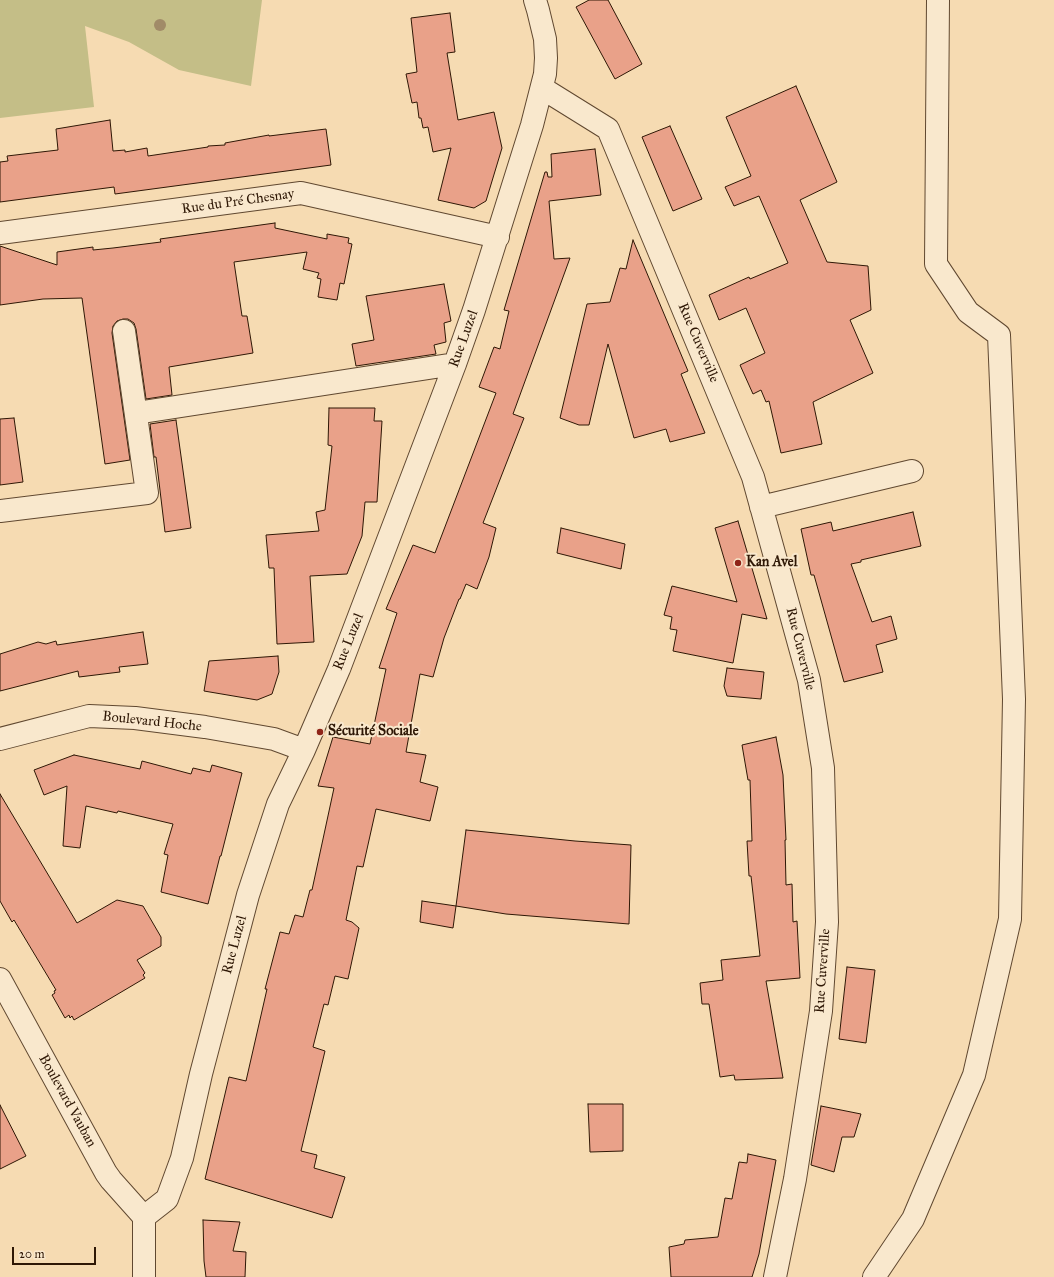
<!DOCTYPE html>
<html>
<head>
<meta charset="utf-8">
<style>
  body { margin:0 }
  #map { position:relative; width:1054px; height:1277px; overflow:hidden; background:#f6dbb2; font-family:"IM FELL Great Primer",serif }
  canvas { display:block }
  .scale { position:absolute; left:12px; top:1247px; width:84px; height:18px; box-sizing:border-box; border:2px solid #2e1705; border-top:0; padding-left:5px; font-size:12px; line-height:14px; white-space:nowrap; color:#2e1705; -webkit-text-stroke:3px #f9e8cd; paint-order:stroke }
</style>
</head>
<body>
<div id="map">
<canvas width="1054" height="1277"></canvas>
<div class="scale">20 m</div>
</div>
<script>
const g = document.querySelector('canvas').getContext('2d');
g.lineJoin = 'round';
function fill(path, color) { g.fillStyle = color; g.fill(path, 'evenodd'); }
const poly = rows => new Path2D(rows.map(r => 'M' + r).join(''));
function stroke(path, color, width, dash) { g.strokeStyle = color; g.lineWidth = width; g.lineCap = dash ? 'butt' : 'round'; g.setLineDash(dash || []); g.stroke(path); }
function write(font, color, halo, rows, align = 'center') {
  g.font = font + ' "IM FELL Great Primer",serif'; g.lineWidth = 4; g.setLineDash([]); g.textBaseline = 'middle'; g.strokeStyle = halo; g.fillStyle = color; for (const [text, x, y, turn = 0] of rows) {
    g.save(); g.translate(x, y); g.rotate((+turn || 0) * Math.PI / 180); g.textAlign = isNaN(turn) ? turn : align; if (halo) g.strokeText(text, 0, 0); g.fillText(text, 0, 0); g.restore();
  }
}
fill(poly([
  [0,0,262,0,251,86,179,70,129,42,85,26,94,107,0,118]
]), '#c4be87');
const building = poly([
  [589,0,608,0,642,64,615,79,576,7,589,0],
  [450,13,455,52,447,53,458,120,494,112,502,148,486,201,474,208,438,200,451,148,433,152,428,127,423,128,421,118,419,118,417,102,412,103,406,74,417,72,411,18,450,13],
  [796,86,837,182,800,200,827,262,868,266,871,310,850,320,873,373,813,402,822,444,781,453,769,401,766,402,761,390,753,394,740,365,765,353,746,308,719,320,709,295,749,277,750,279,788,263,759,196,734,206,725,187,751,176,726,117,796,86],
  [110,120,113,151,125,150,125,152,147,148,148,156,208,147,208,146,225,145,225,143,269,135,269,136,326,129,331,165,115,194,114,187,0,202,0,162,8,161,7,156,58,150,56,129,110,120],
  [670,126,702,199,673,211,642,137,670,126],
  [595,149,601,195,549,201,554,259,570,258,513,414,524,418,483,523,496,528,489,557,477,589,466,584,460,599,459,599,444,638,433,677,420,674,406,752,426,755,420,782,438,787,430,821,376,809,363,867,357,866,346,920,352,922,359,928,348,979,335,976,328,1005,324,1004,313,1047,325,1051,301,1151,317,1155,314,1168,345,1177,332,1218,205,1179,229,1077,246,1081,267,989,265,989,280,932,289,934,295,915,303,917,310,890,312,890,334,788,318,786,333,737,370,744,386,669,379,668,397,613,386,609,413,545,435,553,496,393,479,387,494,347,500,349,509,311,504,310,545,172,547,172,548,177,552,177,551,154,595,149],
  [275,223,275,228,327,239,327,234,349,238,348,243,352,244,344,284,340,283,337,300,318,297,321,279,317,278,319,273,303,269,307,252,234,262,242,316,247,316,253,353,169,367,172,395,146,399,136,329,134,323,128,319,123,319,117,321,113,326,112,333,130,460,105,464,82,298,43,299,0,305,0,246,57,265,57,252,93,247,93,250,113,248,161,242,160,239,275,223],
  [633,240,688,371,681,374,705,433,670,442,666,429,634,438,608,344,589,425,579,425,560,418,587,304,610,302,620,268,626,269,633,240],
  [444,284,451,321,444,323,446,342,434,345,436,354,356,366,352,344,374,340,366,296,444,284],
  [329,408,375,408,374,421,382,421,377,502,365,502,362,536,347,574,310,576,314,642,277,644,274,568,269,568,266,535,319,531,316,512,325,510,332,446,328,445,329,408],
  [14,418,23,482,0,485,0,419,14,418],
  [176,420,191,528,165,532,156,457,154,457,150,424,176,420],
  [913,512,921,546,861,560,861,562,851,564,872,622,891,616,897,639,876,645,883,672,844,682,814,575,811,575,801,529,831,522,833,531,913,512],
  [738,521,767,619,742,614,733,663,673,651,677,630,670,629,672,617,664,615,672,586,737,602,715,528,738,521],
  [561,528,625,544,621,569,557,553,561,528],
  [143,632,148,664,119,667,120,672,79,677,78,671,0,691,0,654,38,642,46,644,56,641,57,645,143,632],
  [278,656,279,672,272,694,257,700,204,691,209,661,278,656],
  [727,668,764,672,761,699,727,696,724,686,727,668],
  [776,737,783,775,786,840,785,840,786,885,792,884,793,922,797,921,800,978,766,981,783,1078,735,1080,734,1075,720,1077,709,1004,702,1004,700,983,723,980,721,960,760,956,751,876,749,876,747,841,752,841,750,780,748,780,742,745,776,737],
  [74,755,140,769,142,761,191,774,193,768,210,772,212,765,242,773,221,856,220,856,208,904,161,892,168,855,164,854,173,824,118,811,117,813,86,806,80,848,63,846,67,786,44,795,34,770,74,755],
  [0,794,77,923,117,900,143,906,161,937,161,946,137,960,145,973,143,975,145,978,74,1020,72,1016,70,1018,69,1015,65,1018,52,995,55,993,54,991,56,990,14,920,12,922,0,901,0,794],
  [466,830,575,841,631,845,629,924,506,914,456,906,466,830],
  [422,901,456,906,453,928,420,922,422,901],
  [847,967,875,970,866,1043,839,1039,847,967],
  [588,1104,623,1104,623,1151,590,1152,588,1104],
  [0,1105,26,1156,0,1169,0,1105],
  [821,1106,861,1114,854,1137,842,1137,834,1172,811,1165,821,1106],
  [748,1154,776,1160,759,1254,752,1277,671,1277,669,1247,684,1244,685,1240,718,1237,725,1198,732,1199,739,1162,747,1163,748,1154],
  [203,1220,240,1222,233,1251,246,1252,245,1277,206,1277,204,1261,203,1220]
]);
fill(building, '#e9a189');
stroke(building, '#2e1705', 1);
const minor = poly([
  [542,88,608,129,753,477,809,680,823,768,827,922,821,1011,795,1179,775,1277],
  [0,233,301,193,498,237],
  [136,413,455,364],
  [761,507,912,471],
  [0,511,147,493,124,331],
  [0,739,89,716,135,718,205,727,274,739,304,750],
  [0,979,106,1173,111,1180,144,1217],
  [144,1217,167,1199,182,1158,201,1074,248,895,278,804,304,750,339,669,455,364,474,310,532,125,545,74,546,58,545,39,538,10,535,0],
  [144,1277,144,1217],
  [874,1277,913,1219,974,1075,1010,919,1014,699,999,335,968,312,936,264,938,0]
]);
stroke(minor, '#604830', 24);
stroke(minor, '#f9e8cd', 22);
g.fillStyle = '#a18b68';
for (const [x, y] of [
  [160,25]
]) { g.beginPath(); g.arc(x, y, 6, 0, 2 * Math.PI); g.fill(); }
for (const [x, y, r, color] of [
  [738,563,4,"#8f2418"],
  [320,732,4,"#8f2418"]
]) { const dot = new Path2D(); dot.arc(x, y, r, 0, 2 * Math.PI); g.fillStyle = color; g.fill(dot); stroke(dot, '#f9e8cd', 1.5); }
write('14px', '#2e1705', '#f9e8cd', [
  ["Rue du Pré Chesnay",238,202,-8],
  ["Rue Luzel",464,339,-70],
  ["Rue Cuverville",698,343,67],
  ["Rue Luzel",349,642,-68],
  ["Rue Cuverville",800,649,76],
  ["Boulevard Hoche",152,722,6],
  ["Rue Luzel",235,945,-75],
  ["Rue Cuverville",823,971,-86],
  ["Boulevard Vauban",67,1101,61]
]);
write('bold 14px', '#2e1705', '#f9e8cd', [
  ["Kan Avel",746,563],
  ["Sécurité Sociale",328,732]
], 'left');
</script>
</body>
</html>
